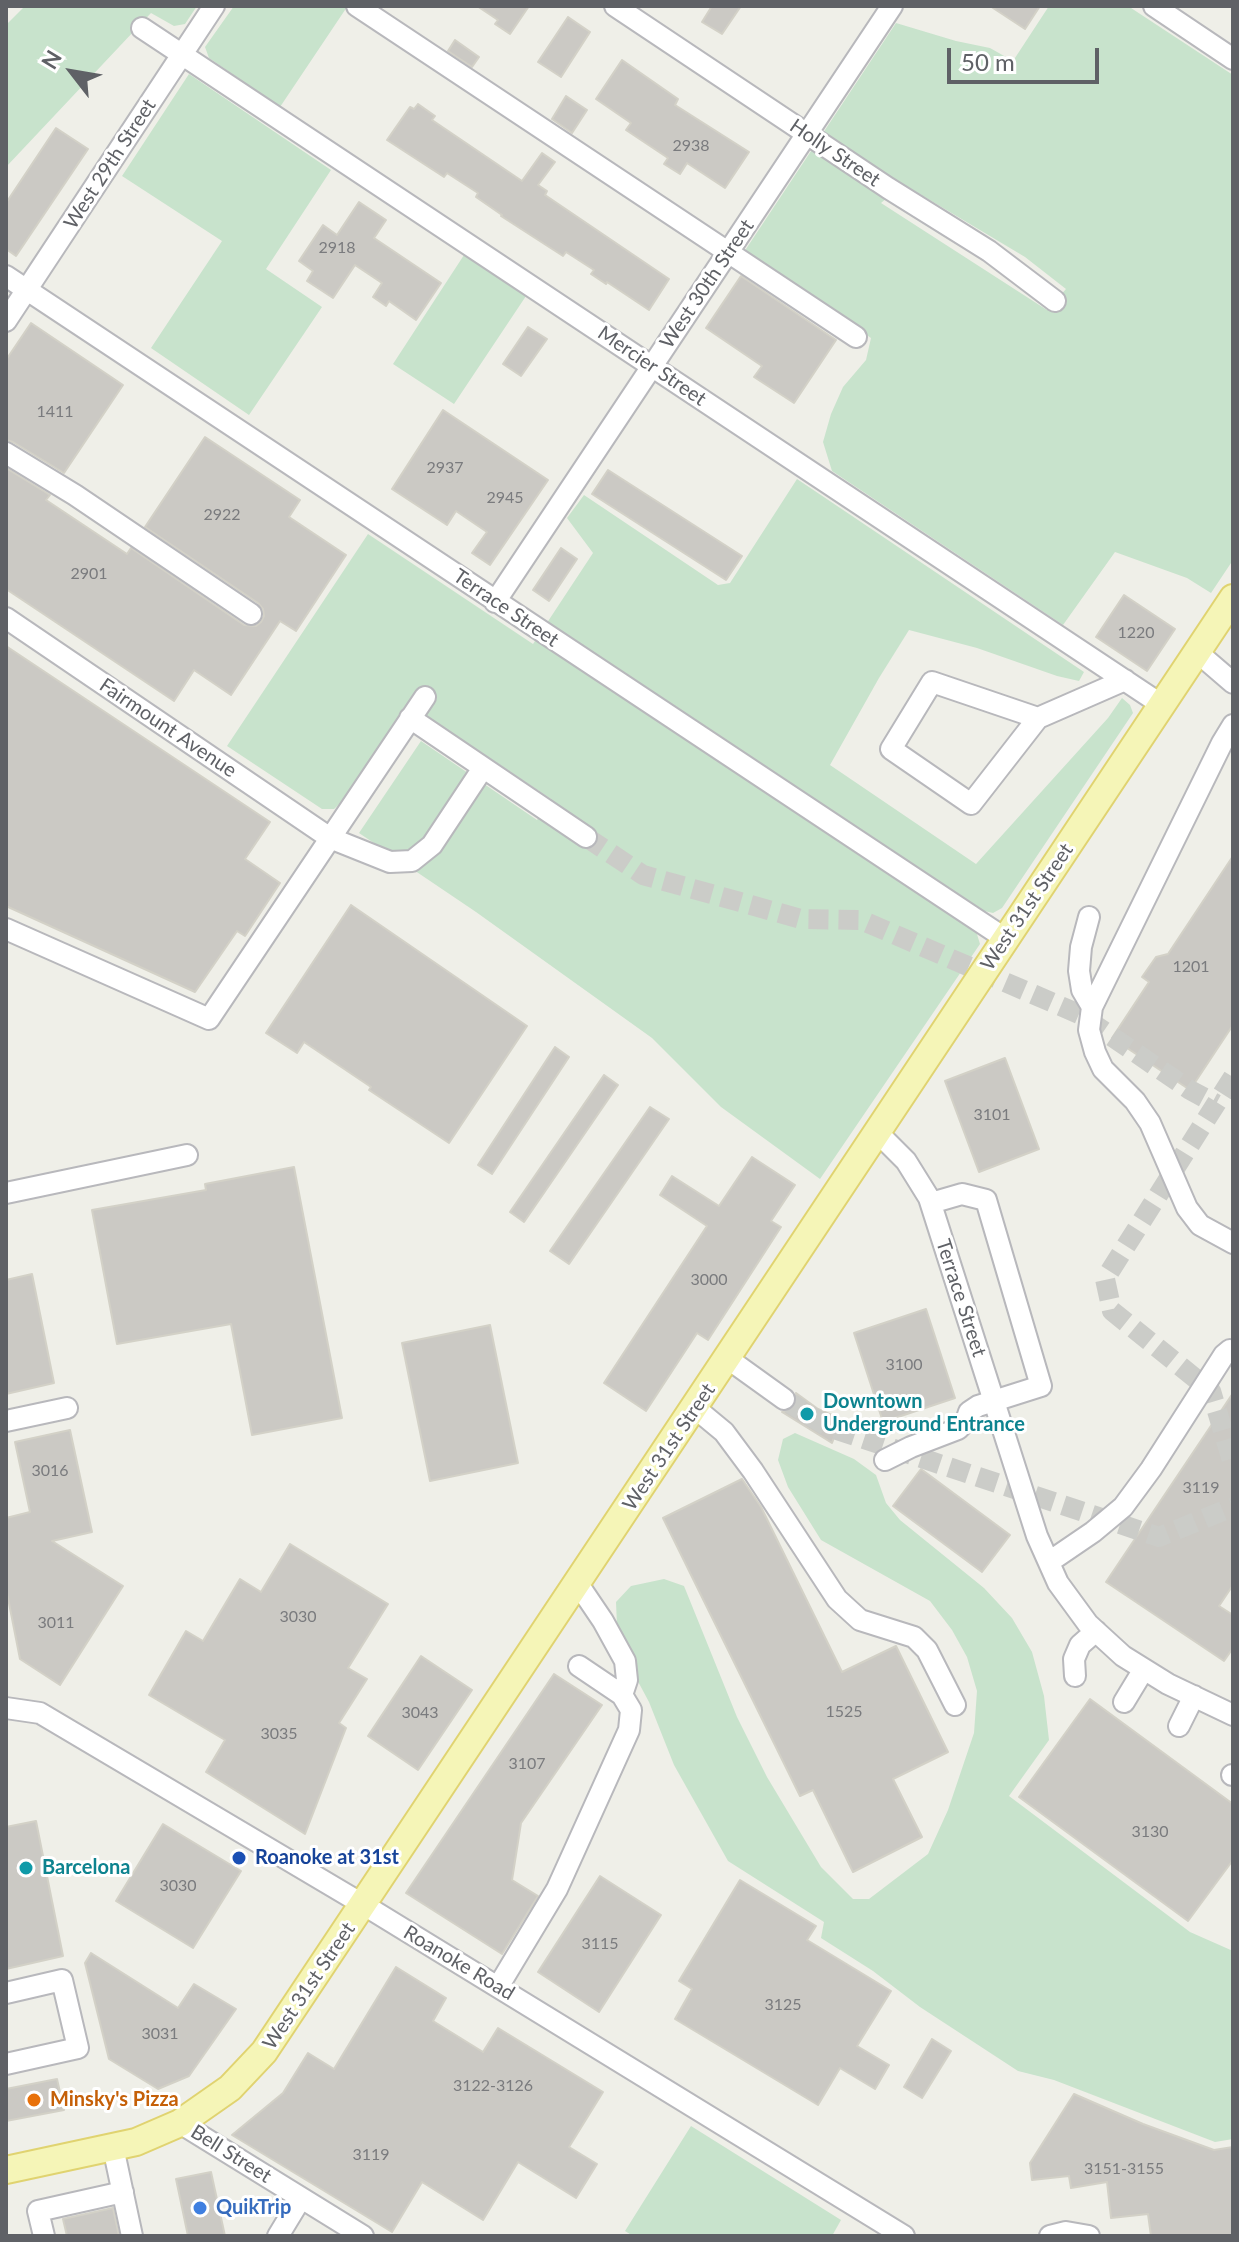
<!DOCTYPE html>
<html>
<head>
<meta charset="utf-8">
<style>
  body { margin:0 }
  #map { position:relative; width:1239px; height:2242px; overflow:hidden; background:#efefe8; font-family:Lato,sans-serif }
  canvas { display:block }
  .frame { position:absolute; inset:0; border:8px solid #5f6166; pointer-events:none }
  .north { position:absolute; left:32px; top:32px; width:80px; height:80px; -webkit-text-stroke:6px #fff; paint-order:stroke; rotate:301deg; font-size:22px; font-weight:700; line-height:32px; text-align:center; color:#5f6166 }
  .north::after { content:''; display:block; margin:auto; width:28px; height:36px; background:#5f6166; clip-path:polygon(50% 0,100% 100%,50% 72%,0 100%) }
  .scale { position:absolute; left:947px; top:48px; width:152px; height:36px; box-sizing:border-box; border:4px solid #5f6166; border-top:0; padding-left:10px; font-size:24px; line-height:28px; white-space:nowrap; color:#5f6166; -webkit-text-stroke:6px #fff; paint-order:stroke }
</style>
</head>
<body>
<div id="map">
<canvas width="1239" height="2242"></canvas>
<div class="frame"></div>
<div class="north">N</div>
<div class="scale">50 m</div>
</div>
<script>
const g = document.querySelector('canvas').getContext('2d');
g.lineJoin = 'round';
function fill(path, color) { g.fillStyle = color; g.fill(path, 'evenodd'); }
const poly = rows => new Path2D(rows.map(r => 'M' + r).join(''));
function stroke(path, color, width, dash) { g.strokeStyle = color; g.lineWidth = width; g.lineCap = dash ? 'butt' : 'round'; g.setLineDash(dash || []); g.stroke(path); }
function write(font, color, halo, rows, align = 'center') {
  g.font = font + ' Lato,sans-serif'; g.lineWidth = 6; g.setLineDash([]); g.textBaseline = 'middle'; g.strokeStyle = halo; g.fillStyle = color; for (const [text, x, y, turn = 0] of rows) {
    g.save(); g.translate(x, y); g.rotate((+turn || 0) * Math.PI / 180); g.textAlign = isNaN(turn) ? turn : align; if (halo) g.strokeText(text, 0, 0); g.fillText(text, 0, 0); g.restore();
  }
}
fill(poly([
  [25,6,197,6,185,24,174,26,151,13,6,167,6,25],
  [234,6,345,6,347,7,280,107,209,58,205,47],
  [1049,6,1128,6,1233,75,1233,560,1211,593,1187,578,1115,552,1063,625,832,471,823,442,831,414,843,387,866,360,871,338,769,268,742,255,896,23,956,41,990,48,1013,61],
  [903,184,1025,257,1066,289,1047,310,881,203],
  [189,74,331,170,266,269,322,307,249,415,151,348,222,241,122,176],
  [464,255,526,296,454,404,393,364],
  [797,479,1084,672,1079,681,1057,676,977,648,909,630,879,678,830,765,976,864,1108,718,1122,698,1130,705,1133,713,1002,908,993,913,980,910,976,931,980,944,820,1179,721,1107,652,1038,476,912,359,833,421,741,537,820,551,799,440,725,401,717,347,797,334,809,322,809,227,746,368,534,533,644,593,553,567,518,584,495,718,585,730,583],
  [795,1433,854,1459,876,1475,886,1503,900,1520,984,1588,1012,1618,1032,1652,1044,1696,1049,1740,1009,1796,1190,1932,1233,1951,1233,2139,1215,2142,1054,2080,1018,2071,920,2007,873,1971,821,1938,824,1922,728,1861,674,1765,649,1702,627,1661,617,1626,616,1602,631,1586,664,1579,684,1586,737,1717,767,1777,821,1867,853,1899,869,1899,928,1854,948,1810,974,1733,977,1691,967,1657,952,1630,930,1601,821,1540,788,1487,778,1460,783,1439],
  [691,2126,841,2220,832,2236,633,2236,625,2231]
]), '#c8e3cc');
const building = poly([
  [477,6,529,6,510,34,495,24,498,20,477,6],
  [712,6,741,6,722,34,702,22,712,6],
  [990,6,1040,6,1025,29,990,6],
  [568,17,590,32,561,77,538,62,568,17],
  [455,40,479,57,472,67,448,51,455,40],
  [622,60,678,99,675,105,749,152,725,188,687,163,680,174,664,164,668,158,626,130,631,123,596,99,622,60],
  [566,96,587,110,572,133,552,119,566,96],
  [418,104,435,116,432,120,522,181,542,153,555,162,538,185,547,191,545,195,669,279,649,310,607,282,606,284,591,274,594,270,566,252,563,256,501,216,502,215,476,197,478,193,447,173,444,177,387,140,410,107,414,109,418,104],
  [56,128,88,149,16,256,6,249,6,203,56,128],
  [359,202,386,220,374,238,441,283,416,320,389,301,386,306,373,297,382,283,355,265,333,298,307,281,313,271,299,261,323,225,337,235,359,202],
  [741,276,836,340,794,403,754,377,762,366,706,328,741,276],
  [31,323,123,385,64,473,13,442,6,440,6,360,31,323],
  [528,327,547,339,521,376,503,364,528,327],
  [443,410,548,480,490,565,472,553,487,532,456,511,447,525,392,489,443,410],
  [205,437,300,500,289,517,346,555,296,631,280,621,231,695,194,670,174,701,6,589,6,468,50,495,46,500,127,554,131,548,244,625,256,626,261,622,264,616,263,609,258,603,145,527,205,437],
  [608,470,742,556,726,580,592,494,608,470],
  [561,548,577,559,549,601,533,590,561,548],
  [1124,595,1175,629,1147,671,1096,637,1124,595],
  [6,646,270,822,245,859,280,883,245,936,237,931,195,992,6,906,6,646],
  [1233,856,1233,1025,1190,1090,1112,1038,1149,982,1142,977,1156,957,1168,954,1233,856],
  [351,905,527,1026,449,1143,369,1090,371,1087,304,1042,297,1053,266,1033,351,905],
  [555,1047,569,1057,492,1174,478,1165,555,1047],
  [1005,1058,1039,1149,979,1172,945,1081,1005,1058],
  [604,1075,618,1085,524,1222,510,1212,604,1075],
  [650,1107,669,1119,569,1264,550,1251,650,1107],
  [752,1157,795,1185,771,1221,781,1227,708,1340,697,1333,646,1411,604,1383,707,1226,660,1195,672,1176,719,1206,752,1157],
  [294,1167,342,1418,252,1435,231,1324,117,1344,92,1210,206,1190,205,1184,294,1167],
  [32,1274,54,1383,6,1394,6,1280,32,1274],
  [926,1309,955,1398,883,1422,854,1333,926,1309],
  [490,1325,518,1463,430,1481,402,1343,490,1325],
  [796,1393,818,1409,841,1419,832,1443,782,1412,790,1410,795,1406,797,1400,796,1393],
  [1233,1393,1233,1585,1219,1606,1233,1615,1233,1648,1224,1661,1106,1582,1233,1393],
  [70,1430,92,1532,52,1541,123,1586,60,1685,20,1659,6,1588,6,1518,30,1512,15,1442,70,1430],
  [921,1469,1010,1535,982,1572,893,1506,921,1469],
  [742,1479,761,1507,842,1672,896,1646,948,1752,893,1779,922,1837,853,1872,813,1790,800,1796,663,1518,742,1479],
  [290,1544,388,1604,348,1668,367,1679,339,1723,346,1728,305,1834,206,1772,225,1740,149,1695,186,1631,203,1641,240,1579,261,1592,290,1544],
  [421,1656,472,1690,418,1770,368,1736,421,1656],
  [554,1674,602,1705,521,1823,512,1880,538,1896,502,1954,406,1893,554,1674],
  [1090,1699,1233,1804,1233,1860,1188,1921,1019,1797,1090,1699],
  [36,1821,63,1956,6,1969,6,1827,36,1821],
  [163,1824,241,1871,193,1948,116,1901,163,1824],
  [600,1876,661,1915,599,2012,538,1972,600,1876],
  [740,1880,816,1926,807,1940,891,1991,857,2046,889,2065,875,2089,840,2068,818,2105,675,2019,692,1989,679,1981,740,1880],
  [91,1953,178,2008,194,1984,236,2009,189,2076,158,2089,109,2059,85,1963,91,1953],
  [396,1967,446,1998,433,2021,483,2052,498,2028,603,2092,569,2147,597,2164,576,2198,518,2162,483,2220,422,2182,392,2232,232,2135,283,2093,308,2053,334,2069,396,1967],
  [932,2039,951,2051,922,2098,904,2087,932,2039],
  [57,2079,64,2110,6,2121,6,2089,57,2079],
  [1074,2094,1143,2124,1214,2150,1233,2147,1233,2236,1151,2236,1148,2214,1111,2218,1107,2182,1071,2188,1069,2176,1032,2180,1030,2163,1074,2094],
  [211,2172,225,2236,188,2236,176,2179,211,2172],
  [113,2208,119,2236,67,2236,63,2219,113,2208]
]);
fill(building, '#cbc9c4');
stroke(building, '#d3d1c7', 2);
stroke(poly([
  [586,837,643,875,801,919,861,920,1079,1014,1190,1090,1216,1104],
  [1233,1077,1105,1279,1112,1311,1211,1391,1233,1464],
  [784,1399,828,1427,1159,1537,1233,1507]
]), '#cbccc8', 20, [20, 10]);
const minor = poly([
  [357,6,856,337],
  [615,6,888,188,989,251,1055,301],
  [1154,6,1233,59],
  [142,28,1162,705],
  [6,276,1006,939],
  [6,321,214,6],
  [6,453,75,495,251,614],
  [495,602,892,6],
  [6,618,330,838,390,862,412,861,432,845,483,768],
  [1197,652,1233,683],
  [410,718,586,837],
  [1038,718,971,804,891,749,932,682,1038,718,1125,680],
  [1233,725,1222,743,1092,1007,1089,1030,1095,1052,1103,1069,1135,1101,1150,1123,1187,1208,1200,1225,1233,1243],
  [1089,917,1081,947,1079,971,1082,990,1092,1007],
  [6,929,209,1019,425,697],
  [877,1132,906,1161,929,1198,1037,1536,1058,1583,1088,1624,1123,1656,1168,1684,1233,1715],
  [6,1193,187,1155],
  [727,1358,784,1399],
  [695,1408,724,1432,753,1471,837,1599,860,1620,914,1637,927,1650,955,1705],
  [6,1421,67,1408],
  [885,1460,911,1447,958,1429,966,1421,969,1412,978,1406,1041,1386,986,1200,962,1194,931,1203],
  [1049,1562,1093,1532,1123,1507,1151,1469,1224,1355,1230,1350,1233,1351],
  [578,1584,603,1621,625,1661,627,1680,622,1695],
  [1075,1676,1074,1659,1080,1645,1096,1631],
  [1124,1702,1144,1669],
  [6,1708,40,1713,364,1905,904,2236],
  [1179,1726,1194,1696],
  [1232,1775,1233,1775],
  [498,1987,557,1889,629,1730,631,1710,622,1695,579,1666],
  [6,1993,62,1980,78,2048,6,2064],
  [180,2123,363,2236],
  [113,2147,132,2236],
  [44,2236,38,2211,123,2192],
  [278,2236,301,2198],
  [1050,2236,1066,2232,1089,2236]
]);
const major = poly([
  [6,2170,136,2142,180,2123,230,2088,264,2052,1233,598]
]);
stroke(minor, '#b8b8bc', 24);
stroke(major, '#e0d370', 30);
stroke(minor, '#fff', 20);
stroke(major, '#f5f5b7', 26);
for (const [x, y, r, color] of [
  [807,1414,8,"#0f9aa8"],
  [239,1858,8,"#1a4fb4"],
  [26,1868,8,"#0f9aa8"],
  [34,2100,8,"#e8710a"],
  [200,2208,8,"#3f7fe0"]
]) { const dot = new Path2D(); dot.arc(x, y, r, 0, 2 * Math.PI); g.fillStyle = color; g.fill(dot); stroke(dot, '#fff', 3); }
write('16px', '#7a7b7e', null, [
  ["2938",691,146],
  ["2918",337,248],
  ["1411",55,412],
  ["2937",445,468],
  ["2945",505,498],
  ["2922",222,515],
  ["2901",89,574],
  ["1220",1136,633],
  ["1201",1191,967],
  ["3101",992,1115],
  ["3000",709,1280],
  ["3100",904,1365],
  ["3016",50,1471],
  ["3119",1201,1488],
  ["3030",298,1617],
  ["3011",56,1623],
  ["1525",844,1712],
  ["3043",420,1713],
  ["3035",279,1734],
  ["3107",527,1764],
  ["3130",1150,1832],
  ["3030",178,1886],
  ["3115",600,1944],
  ["3125",783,2005],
  ["3031",160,2034],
  ["3122-3126",493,2086],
  ["3119",371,2155],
  ["3151-3155",1124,2169]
]);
write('20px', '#5f6166', '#fff', [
  ["Holly Street",835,153,34],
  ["West 29th Street",110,164,-57],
  ["West 30th Street",707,284,-56],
  ["Mercier Street",652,366,34],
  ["Terrace Street",506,608,34],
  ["Fairmount Avenue",168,728,34],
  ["West 31st Street",1027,907,-56],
  ["Terrace Street",961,1298,72],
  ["West 31st Street",669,1447,-56],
  ["Roanoke Road",459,1963,31],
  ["West 31st Street",309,1986,-56],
  ["Bell Street",231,2154,32]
]);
write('bold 20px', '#0d838f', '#fff', [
  ["Downtown",823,1402],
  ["Underground Entrance",823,1425],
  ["Barcelona",42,1868]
], 'left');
write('bold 20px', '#164399', '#fff', [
  ["Roanoke at 31st",255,1858]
], 'left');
write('bold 20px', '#c56008', '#fff', [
  ["Minsky's Pizza",50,2100]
], 'left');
write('bold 20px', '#366cbe', '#fff', [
  ["QuikTrip",216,2208]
], 'left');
</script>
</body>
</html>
